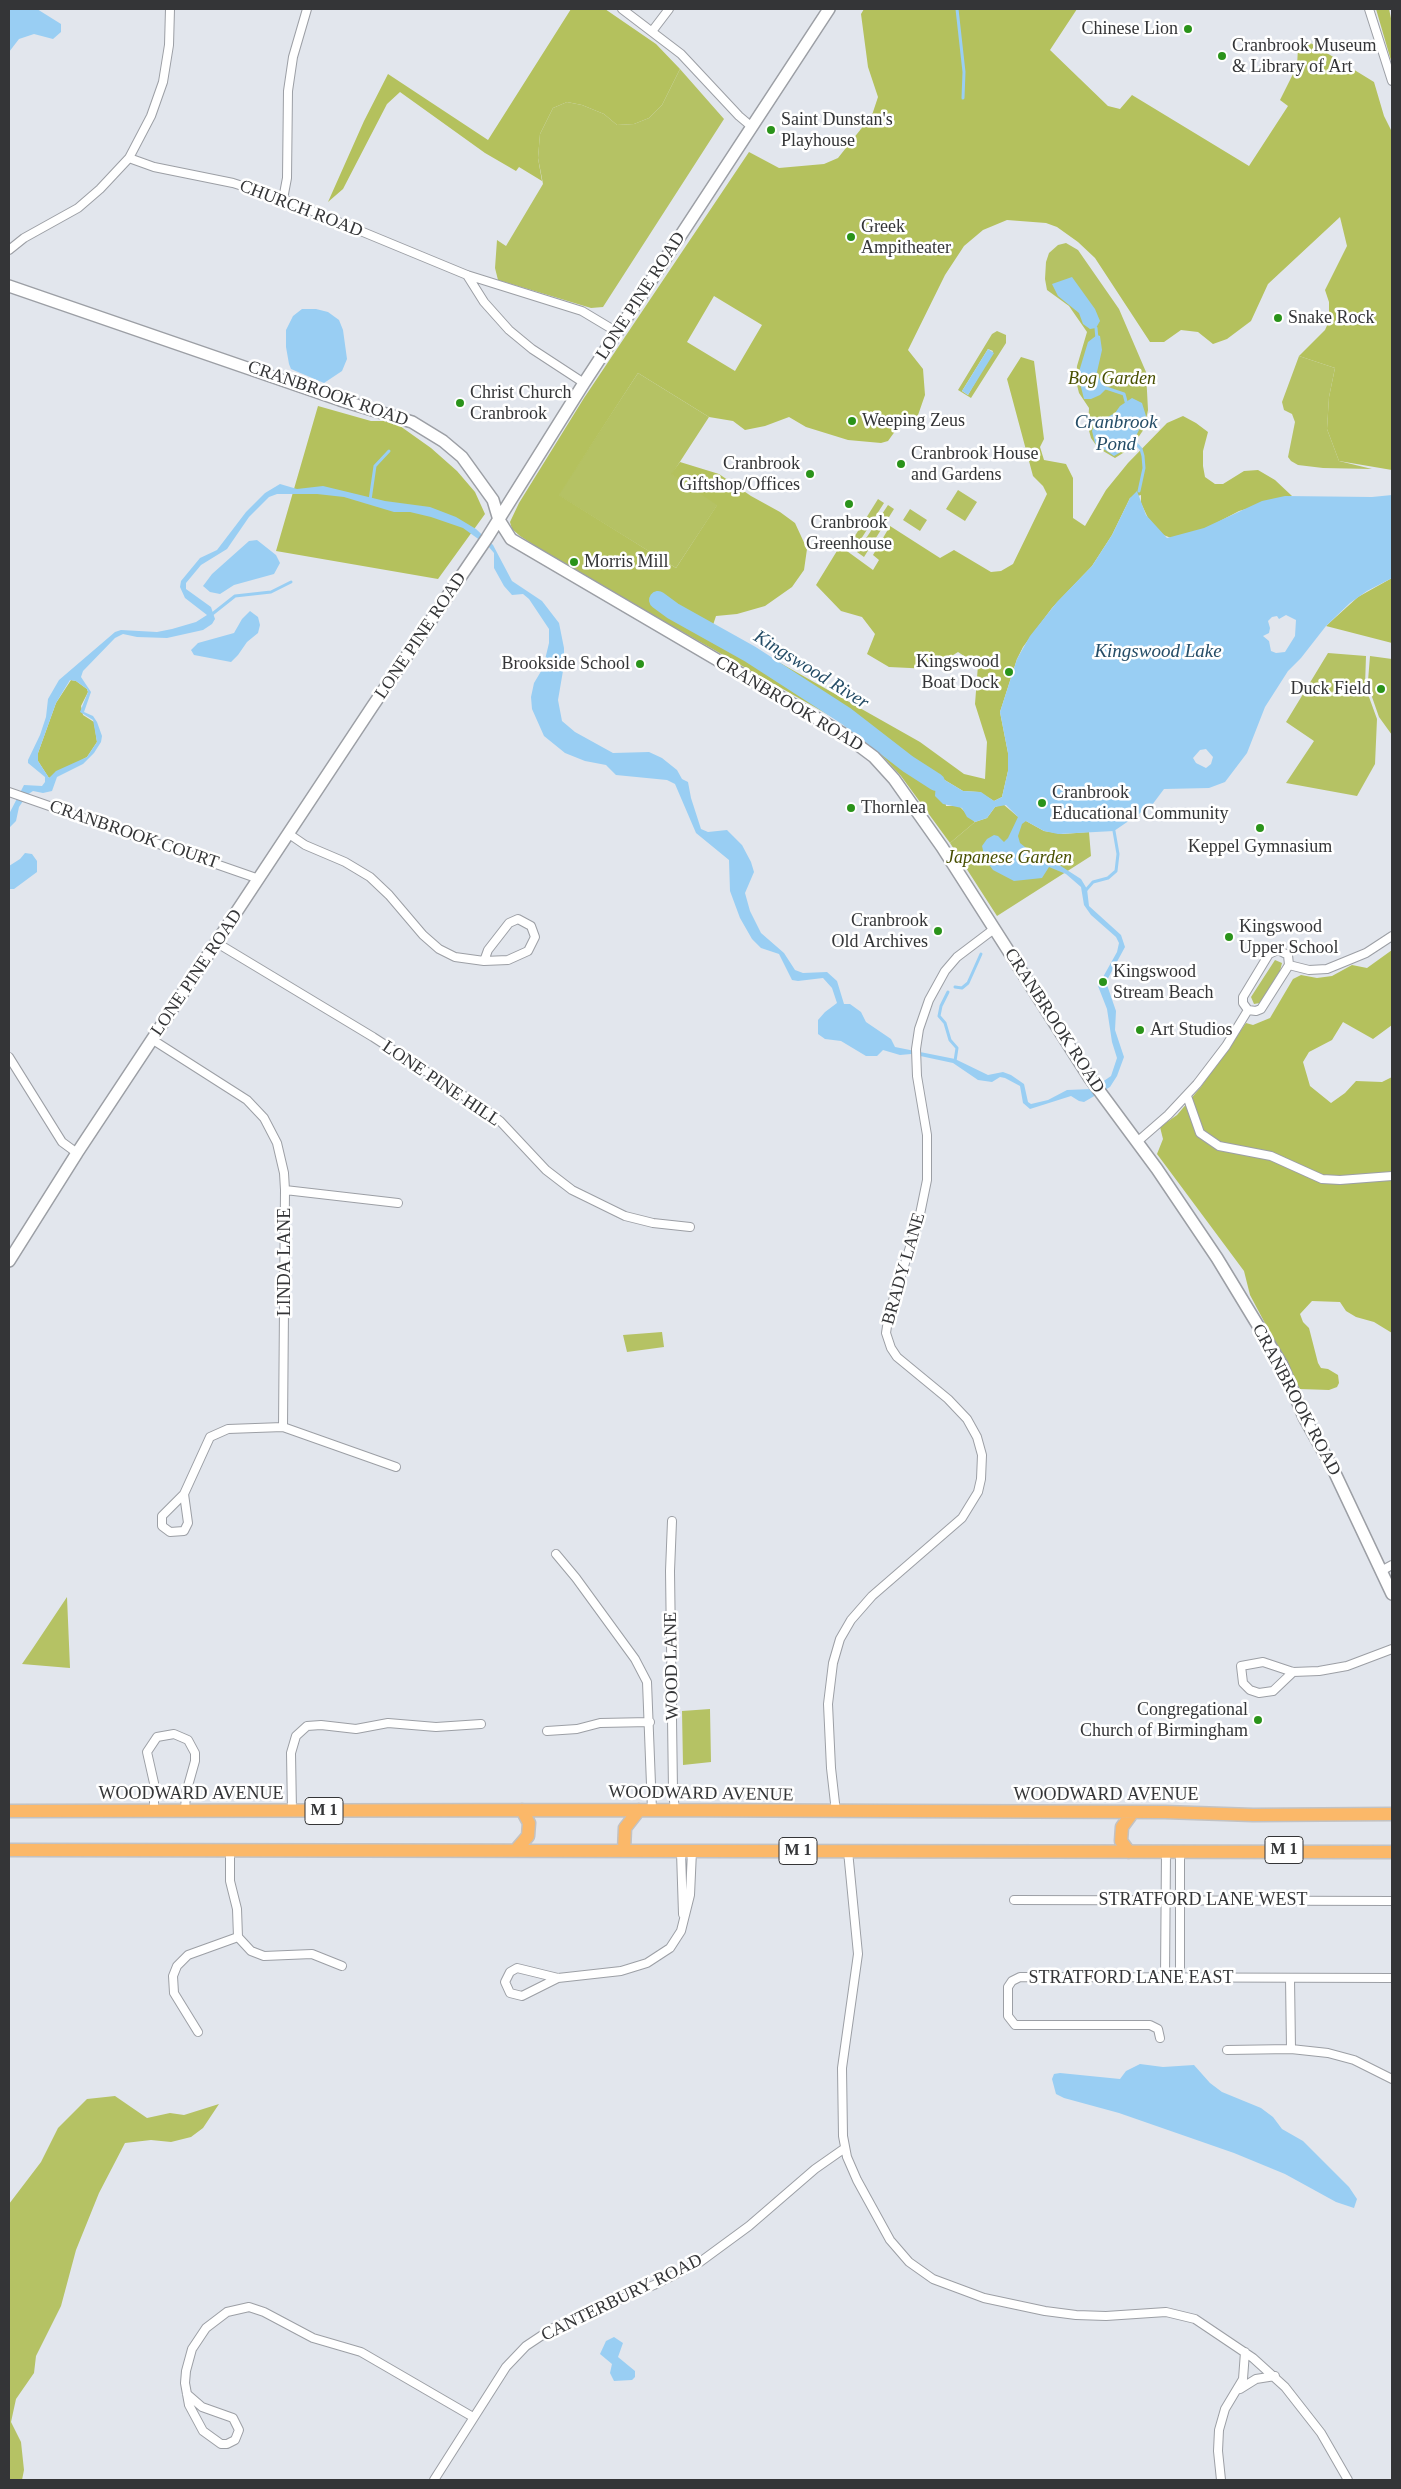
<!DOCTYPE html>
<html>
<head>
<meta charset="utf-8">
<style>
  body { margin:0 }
  #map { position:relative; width:1401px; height:2489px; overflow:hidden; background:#e2e6ed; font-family:Georgia,serif }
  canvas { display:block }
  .frame { position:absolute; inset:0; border:10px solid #343537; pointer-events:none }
</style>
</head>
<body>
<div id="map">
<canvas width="1401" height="2489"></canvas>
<div class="frame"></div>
</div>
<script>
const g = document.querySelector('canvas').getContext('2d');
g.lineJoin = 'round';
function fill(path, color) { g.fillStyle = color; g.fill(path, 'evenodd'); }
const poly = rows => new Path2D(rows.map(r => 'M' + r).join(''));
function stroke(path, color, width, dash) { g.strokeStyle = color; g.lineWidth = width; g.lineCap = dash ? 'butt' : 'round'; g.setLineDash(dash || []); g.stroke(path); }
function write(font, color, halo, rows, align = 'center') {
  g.font = font + ' Georgia,serif'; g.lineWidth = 5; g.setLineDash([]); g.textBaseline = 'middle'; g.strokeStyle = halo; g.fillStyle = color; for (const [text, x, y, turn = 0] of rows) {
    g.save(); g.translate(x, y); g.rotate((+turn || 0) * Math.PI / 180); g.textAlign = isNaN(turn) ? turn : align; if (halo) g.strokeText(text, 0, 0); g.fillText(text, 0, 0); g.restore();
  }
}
fill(poly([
  [680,69,724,119,603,307,591,308,498,280,495,268,497,240,506,246,543,184,538,158,540,134,553,108,567,102,582,105,604,114,617,125,634,124,649,118,662,105],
  [1066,243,1078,250,1119,309,1146,372,1148,410,1144,429,1131,448,1115,458,1098,448,1091,438,1088,427,1089,408,1079,393,1076,381,1077,366,1087,332,1069,306,1047,290,1045,279,1046,262,1049,253,1058,245],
  [997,331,1006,335,1006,343,971,398,958,390,992,334],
  [988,349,993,351,968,395,962,391],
  [1299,356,1335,368,1329,397,1327,429,1339,461,1372,469,1323,468,1298,465,1291,461,1288,457,1295,422,1292,414,1284,410,1282,402],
  [638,373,709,417,672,474,718,504,676,568,558,495],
  [958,490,977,502,965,521,946,509],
  [878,499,884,503,854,550,848,547],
  [888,505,894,509,864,557,857,552],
  [910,509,927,520,920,531,903,520],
  [1328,653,1366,656,1365,686,1377,719,1375,764,1357,796,1286,783,1314,741,1286,722],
  [1370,656,1392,659,1392,735,1379,717,1372,697,1368,681],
  [1003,804,1017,816,1044,831,1063,834,1089,832,1091,856,997,916,950,843,975,822,987,818,995,807],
  [1275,960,1282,963,1280,971,1260,1003,1254,1004,1251,997],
  [662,1332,664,1347,627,1352,623,1335],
  [67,1597,70,1668,22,1664,33,1648],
  [710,1709,711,1762,683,1765,682,1711],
  [115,2096,147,2118,170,2113,184,2115,219,2104,203,2128,191,2137,171,2142,151,2140,125,2143,99,2193,76,2250,61,2306,36,2356,34,2373,16,2399,11,2422,21,2442,24,2470,22,2480,9,2480,9,2204,41,2162,58,2128,87,2099]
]), '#b5c264');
fill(poly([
  [571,9,605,9,656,44,680,69,662,105,649,118,634,124,617,125,604,114,582,105,567,102,553,108,540,134,538,158,542,181,519,167,516,171,485,153,400,92,387,104,343,189,328,202,364,121,388,74,488,140],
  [864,9,1077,9,1050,50,1108,106,1120,109,1132,95,1249,166,1288,106,1280,100,1297,66,1298,48,1304,39,1374,82,1384,116,1392,132,1392,470,1339,461,1327,429,1329,397,1335,368,1299,356,1325,330,1329,321,1329,302,1325,290,1347,246,1340,217,1268,284,1251,321,1227,339,1213,344,1198,332,1181,330,1164,342,1150,342,1095,258,1078,242,1057,227,1046,223,1007,220,983,230,964,246,945,275,908,350,923,369,925,395,917,418,901,423,888,441,881,443,848,440,806,427,789,417,765,426,745,430,733,421,709,417,638,373,559,495,676,568,717,505,671,474,680,462,719,474,751,496,780,512,795,523,807,549,804,570,792,587,765,606,737,614,716,616,713,625,920,742,964,774,985,779,987,742,975,704,978,665,958,652,931,669,889,667,867,654,875,634,862,617,841,611,816,585,840,546,873,570,879,560,873,555,890,526,940,558,954,550,991,572,1001,571,1013,564,1047,494,1043,486,1033,476,1007,379,1021,357,1034,361,1044,439,1040,447,1044,460,1066,464,1073,478,1073,518,1085,526,1106,490,1128,463,1167,423,1183,416,1196,423,1208,432,1203,451,1203,466,1205,477,1215,484,1223,484,1244,471,1258,470,1275,480,1292,496,1239,511,1207,528,1171,538,1161,534,1148,518,1141,503,1141,495,1130,498,1112,535,1092,566,1052,608,1023,647,1017,659,1000,712,1008,753,1008,771,1002,797,994,801,979,792,963,791,943,779,946,806,959,806,975,822,950,843,901,776,862,734,563,564,520,536,512,529,510,522,519,503,584,398,749,152,779,168,824,164,838,158,872,115,878,97,868,67,861,14],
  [714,296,762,325,735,371,687,342],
  [1376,9,1389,9,1392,23,1392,64],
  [318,406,371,421,393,421,431,448,457,471,475,492,485,514,438,579,276,551],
  [1392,578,1392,643,1326,626,1358,597],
  [71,680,76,681,87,689,88,692,81,706,83,715,94,722,97,742,87,757,49,778,38,761,38,753,56,703],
  [1392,950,1392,1025,1373,1039,1343,1022,1332,1040,1309,1052,1303,1062,1310,1086,1331,1103,1345,1093,1356,1081,1382,1082,1392,1077,1392,1333,1374,1322,1356,1317,1346,1311,1340,1302,1312,1301,1300,1314,1303,1322,1309,1328,1318,1363,1321,1368,1328,1369,1338,1375,1339,1383,1337,1387,1329,1390,1300,1389,1250,1295,1244,1271,1157,1154,1163,1139,1160,1127,1177,1115,1200,1088,1246,1023,1253,1025,1270,1018,1293,979,1301,975,1317,978,1332,976,1352,965,1367,968]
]), '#b4c15d');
fill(poly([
  [9,9,37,9,61,24,61,32,53,39,34,34,19,39,9,52],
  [1072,277,1095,309,1100,321,1096,328,1090,329,1083,324,1079,313,1058,296,1052,284],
  [302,309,316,309,328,312,339,320,343,330,347,359,342,371,324,383,291,369,289,364,286,347,286,330,293,316],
  [1097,335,1100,336,1102,350,1097,372,1100,380,1107,388,1100,395,1091,399,1084,399,1078,375,1088,342],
  [988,349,994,353,968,395,962,391],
  [1132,398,1142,403,1146,416,1131,446,1114,456,1095,443,1092,431,1095,424,1115,413,1120,406],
  [280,484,297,489,323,486,385,501,430,507,456,517,476,529,493,545,512,581,542,601,559,623,564,648,564,665,558,700,562,721,575,732,613,753,649,752,662,758,677,770,682,779,688,782,691,798,701,829,708,832,727,830,742,845,751,862,754,872,745,893,750,911,761,933,784,953,795,970,803,973,827,972,837,981,844,1004,850,1004,861,1012,866,1022,891,1039,895,1047,955,1059,988,1075,1003,1072,1011,1075,1024,1084,1028,1102,1031,1104,1048,1100,1067,1090,1092,1089,1111,1076,1117,1058,1112,1042,1107,1009,1098,986,1117,952,1119,943,1116,937,1091,915,1084,905,1081,887,1066,874,1049,867,1042,878,1014,881,993,870,985,859,982,846,987,839,994,835,998,836,1004,842,1008,838,1018,817,1006,805,995,807,987,818,975,822,967,817,962,808,943,804,935,796,936,782,943,779,963,791,981,792,994,801,1002,797,1008,771,1008,753,1000,712,1017,659,1030,636,1057,602,1092,566,1112,535,1130,498,1137,491,1146,515,1167,538,1204,528,1262,501,1285,496,1372,497,1392,495,1392,578,1367,591,1350,603,1326,626,1301,658,1288,671,1265,707,1247,753,1225,782,1209,788,1164,789,1152,805,1114,831,1058,834,1044,831,1026,821,1022,824,1018,836,1020,843,1030,851,1053,861,1081,879,1087,889,1089,906,1121,935,1125,947,1106,982,1116,1011,1115,1030,1124,1057,1117,1076,1110,1087,1084,1102,1079,1101,1071,1096,1030,1109,1023,1103,1020,1086,1005,1078,1000,1077,992,1082,978,1080,953,1063,911,1054,900,1055,883,1050,877,1056,866,1056,841,1041,825,1039,818,1034,818,1020,825,1012,837,1003,832,988,823,978,798,981,792,980,779,954,761,948,752,939,740,918,730,891,729,860,696,833,675,784,667,780,616,775,606,765,585,761,565,753,544,736,532,709,531,697,534,683,543,668,549,643,549,629,529,599,523,594,512,595,504,586,494,568,494,553,488,546,463,528,431,517,410,512,394,512,344,497,317,494,277,494,269,497,249,517,227,549,201,565,186,583,186,589,211,607,215,619,212,624,203,630,167,638,137,637,123,634,115,638,83,671,81,677,91,692,84,712,93,716,97,722,102,736,101,742,94,753,83,764,57,777,52,791,43,793,33,791,27,795,19,807,16,821,9,828,9,814,24,785,42,786,45,782,45,777,28,763,28,760,40,735,46,717,48,699,59,680,115,632,121,630,157,632,172,629,196,622,207,615,185,598,180,587,181,581,200,558,217,550,246,512,265,493],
  [1286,615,1296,620,1295,636,1285,652,1276,653,1271,651,1269,641,1263,636,1269,633,1270,628,1268,621,1272,617,1277,616,1279,619],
  [70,680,76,681,87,689,88,692,80,712,93,720,97,742,87,757,56,771,49,778,38,761,38,753,56,703],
  [1206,749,1213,757,1211,764,1206,768,1196,763,1193,758,1200,750],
  [257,540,276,555,280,563,274,574,234,585,220,594,210,592,203,586,212,574,249,541],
  [250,611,258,617,260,625,258,633,247,642,238,655,231,662,194,655,191,650,198,643,234,633,242,619],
  [25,853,32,854,37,861,37,872,14,889,9,889,9,866,20,859],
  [1140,2064,1163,2067,1194,2065,1210,2083,1222,2092,1261,2108,1273,2117,1282,2129,1303,2141,1349,2187,1357,2199,1354,2208,1336,2202,1285,2174,1234,2153,1119,2113,1064,2098,1056,2094,1052,2079,1054,2074,1060,2073,1120,2079,1126,2071],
  [614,2337,623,2343,618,2357,635,2371,635,2377,632,2380,614,2381,610,2373,612,2364,600,2354,606,2341]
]), '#99cef3');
stroke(poly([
  [957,9,964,72,963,98],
  [1096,328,1097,339],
  [1103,387,1124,394,1127,405],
  [1132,439,1141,449,1143,456,1144,468,1139,491],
  [370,500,375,466,389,451],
  [211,615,235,596,271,592,291,582],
  [1086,890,1093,882,1108,878,1116,871,1118,854,1114,831],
  [955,987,962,988,968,983,981,954],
  [948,992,941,1006,939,1016,945,1023,950,1040,957,1048,955,1061]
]), '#99cef3', 3);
stroke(poly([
  [658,600,673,611,750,654,846,716,908,764,936,782]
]), '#99cef3', 18);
const street = poly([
  [622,9,681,54,739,116,752,127],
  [1369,9,1392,81],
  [653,30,669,9],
  [129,158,154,167,233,183,283,199,467,275,582,311,617,332],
  [283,199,287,178,288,91,293,57,307,9],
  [9,250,24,238,78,208,100,189,129,158,151,116,163,82,169,45,170,9],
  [467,275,484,302,509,330,532,349,584,383],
  [9,792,259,879],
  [289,834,305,845,345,862,370,877,389,895,423,935,439,949,455,957,484,961,488,950,509,923,518,919,531,926,535,937,528,951,508,960,484,961],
  [217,943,373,1037,481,1107,500,1121,546,1170,572,1190,625,1216,653,1223,690,1227],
  [1278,950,1288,955,1289,965,1261,1009,1256,1011,1248,1010,1243,1003,1243,997,1269,954,1278,950],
  [1289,965,1309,970,1327,969,1366,953,1392,936],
  [153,1040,247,1100,264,1118,277,1143,284,1173,285,1190,283,1427],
  [9,1057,62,1142,77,1153],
  [1187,1096,1200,1133,1219,1146,1271,1156,1322,1179,1340,1180,1392,1176],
  [1137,1142,1168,1115,1197,1084,1226,1046,1248,1010],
  [285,1190,398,1203],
  [184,1494,188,1523,184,1531,170,1532,162,1526,162,1516,184,1494,210,1437,228,1429,283,1427,396,1467],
  [672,1521,670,1571,673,1791,675,1811],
  [556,1554,576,1578,635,1659,647,1682,652,1810],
  [1381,1571,1392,1565],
  [1293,1672,1273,1691,1259,1693,1250,1690,1243,1683,1241,1666,1263,1662,1293,1672,1319,1671,1347,1666,1392,1649],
  [547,1731,577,1729,600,1723,650,1722],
  [154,1811,154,1783,147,1752,157,1737,174,1734,188,1740,195,1753,195,1761,186,1793,185,1811],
  [292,1811,291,1753,296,1736,307,1726,321,1725,356,1729,388,1723,436,1727,481,1724],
  [836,1812,831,1768,828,1704,833,1663,840,1639,851,1620,872,1596,962,1518,978,1492,981,1479,982,1455,977,1437,967,1419,948,1399,897,1357,891,1348,886,1333,889,1313,919,1219,927,1180,927,1135,917,1076,916,1049,919,1029,929,1000,945,971,957,957,994,929],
  [230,1850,230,1881,237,1909,238,1937],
  [848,1851,858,1954,842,2068,843,2136,847,2157,857,2180,890,2240,909,2262,933,2279,984,2298,1045,2311,1076,2315,1106,2316,1166,2312,1195,2319,1253,2358,1285,2387,1321,2433,1348,2480],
  [681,1852,683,1914],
  [1014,1900,1392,1901],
  [238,1937,251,1951,264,1956,312,1954,342,1966],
  [1165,1977,1166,1852],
  [558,1978,522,1996,510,1993,505,1982,510,1972,517,1968,558,1978,621,1971,647,1963,670,1948,681,1931,690,1895,692,1851],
  [1180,1978,1180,1852],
  [1290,1978,1291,2049],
  [198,2032,174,1993,173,1976,177,1966,188,1955,238,1937],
  [1160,2038,1158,2029,1150,2025,1015,2025,1008,2016,1008,1987,1012,1981,1020,1977,1392,1978],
  [1227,2050,1291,2049,1328,2053,1354,2060,1392,2079],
  [1240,2389,1256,2379,1275,2376],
  [187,2394,202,2407,233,2418,239,2430,235,2440,227,2444,221,2444,203,2431,189,2405,185,2383,186,2371,192,2349,206,2328,227,2312,249,2307,264,2312,313,2338,361,2352,473,2417],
  [434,2480,506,2367,526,2346,553,2328,654,2285,700,2262,749,2226,815,2169,845,2148],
  [1221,2480,1218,2451,1219,2430,1225,2409,1243,2379,1245,2352]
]);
const secondary = poly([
  [9,286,340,400,412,422,443,441,462,457,493,500,499,520,511,539,842,733,874,757,894,779,942,847,1089,1077,1157,1169,1217,1258,1282,1365,1304,1417,1333,1469,1392,1594],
  [9,1261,77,1153,372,707,487,538,584,383,829,9]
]);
const primary = poly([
  [9,1811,639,1810,1165,1812,1253,1815,1392,1814],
  [9,1850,1392,1852],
  [516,1850,528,1836,529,1823,522,1810],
  [624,1851,625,1828,639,1810],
  [1129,1852,1121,1841,1122,1827,1133,1812]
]);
stroke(street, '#9c9fa5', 10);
stroke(secondary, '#9c9fa5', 14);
stroke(primary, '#c2c2c3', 15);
stroke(street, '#fff', 8);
stroke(secondary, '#fff', 11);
stroke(primary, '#fbb869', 12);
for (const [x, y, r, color] of [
  [1188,29,5,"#2a931a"],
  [1222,56,5,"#2a931a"],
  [771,130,5,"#2a931a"],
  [851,237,5,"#2a931a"],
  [1278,318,5,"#2a931a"],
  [460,403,5,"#2a931a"],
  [852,421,5,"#2a931a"],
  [901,464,5,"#2a931a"],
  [810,474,5,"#2a931a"],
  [849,504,5,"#2a931a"],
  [574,562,5,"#2a931a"],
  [640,664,5,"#2a931a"],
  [1009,672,5,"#2a931a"],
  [1381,689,5,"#2a931a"],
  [1042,803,5,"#2a931a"],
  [851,808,5,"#2a931a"],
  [1260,828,5,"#2a931a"],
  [938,931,5,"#2a931a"],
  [1229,937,5,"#2a931a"],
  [1103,982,5,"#2a931a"],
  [1140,1030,5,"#2a931a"],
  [1258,1720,5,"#2a931a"]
]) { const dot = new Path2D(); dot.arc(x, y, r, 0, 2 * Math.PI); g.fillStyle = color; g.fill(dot); stroke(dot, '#fff', 2); }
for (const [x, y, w] of [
  [324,1811,38],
  [1284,1850,38],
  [798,1851,38]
]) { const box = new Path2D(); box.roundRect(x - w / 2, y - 13.5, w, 27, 4); g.fillStyle = '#fff'; g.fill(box); stroke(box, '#343537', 1); }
write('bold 16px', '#343537', null, [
  ["M 1",324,1811],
  ["M 1",1284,1850],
  ["M 1",798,1851]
]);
write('18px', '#343537', '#fff', [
  ["Chinese Lion",1178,29,"right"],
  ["Cranbrook Museum",1232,46],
  ["& Library of Art",1232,67],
  ["Saint Dunstan's",781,120],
  ["Playhouse",781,141],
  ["Greek",861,227],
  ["Ampitheater",861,248],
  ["Snake Rock",1288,318],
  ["Christ Church",470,393],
  ["Cranbrook",470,414],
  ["Weeping Zeus",862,421],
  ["Cranbrook House",911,454],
  ["and Gardens",911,475],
  ["Cranbrook",800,464,"right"],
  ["Giftshop/Offices",800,485,"right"],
  ["Cranbrook",849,523,"center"],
  ["Greenhouse",849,544,"center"],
  ["Morris Mill",584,562],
  ["Kingswood",999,662,"right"],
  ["Boat Dock",999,683,"right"],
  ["Brookside School",630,664,"right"],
  ["Duck Field",1371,689,"right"],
  ["Cranbrook",1052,793],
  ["Educational Community",1052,814],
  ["Thornlea",861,808],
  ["Keppel Gymnasium",1260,847,"center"],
  ["Cranbrook",928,921,"right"],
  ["Old Archives",928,942,"right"],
  ["Kingswood",1239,927],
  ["Upper School",1239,948],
  ["Kingswood",1113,972],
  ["Stream Beach",1113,993],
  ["Art Studios",1150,1030],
  ["Congregational",1248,1710,"right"],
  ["Church of Birmingham",1248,1731,"right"]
], 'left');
write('18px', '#343537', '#fff', [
  ["CHURCH ROAD",301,209,21],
  ["LONE PINE ROAD",641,296,-57],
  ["CRANBROOK ROAD",328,394,19],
  ["LONE PINE ROAD",421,636,-56],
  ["CRANBROOK ROAD",789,704,31],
  ["CRANBROOK COURT",134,835,19],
  ["LONE PINE ROAD",197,973,-56],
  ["CRANBROOK ROAD",1054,1021,57],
  ["LONE PINE HILL",441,1084,34],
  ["LINDA LANE",285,1262,-90],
  ["BRADY LANE",904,1269,-74],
  ["CRANBROOK ROAD",1296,1400,62],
  ["WOOD LANE",672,1666,-91],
  ["WOODWARD AVENUE",191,1794],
  ["WOODWARD AVENUE",701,1794,1],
  ["WOODWARD AVENUE",1106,1795],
  ["STRATFORD LANE WEST",1203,1900],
  ["STRATFORD LANE EAST",1131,1978],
  ["CANTERBURY ROAD",622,2298,-26]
]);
write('italic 18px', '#484f00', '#fff', [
  ["Bog Garden",1112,379],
  ["Japanese Garden",1009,858]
]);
write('italic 19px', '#254d67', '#fff', [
  ["Cranbrook",1116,423],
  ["Pond",1116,445],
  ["Kingswood Lake",1158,652],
  ["Kingswood River",811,670,32]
]);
</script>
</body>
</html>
